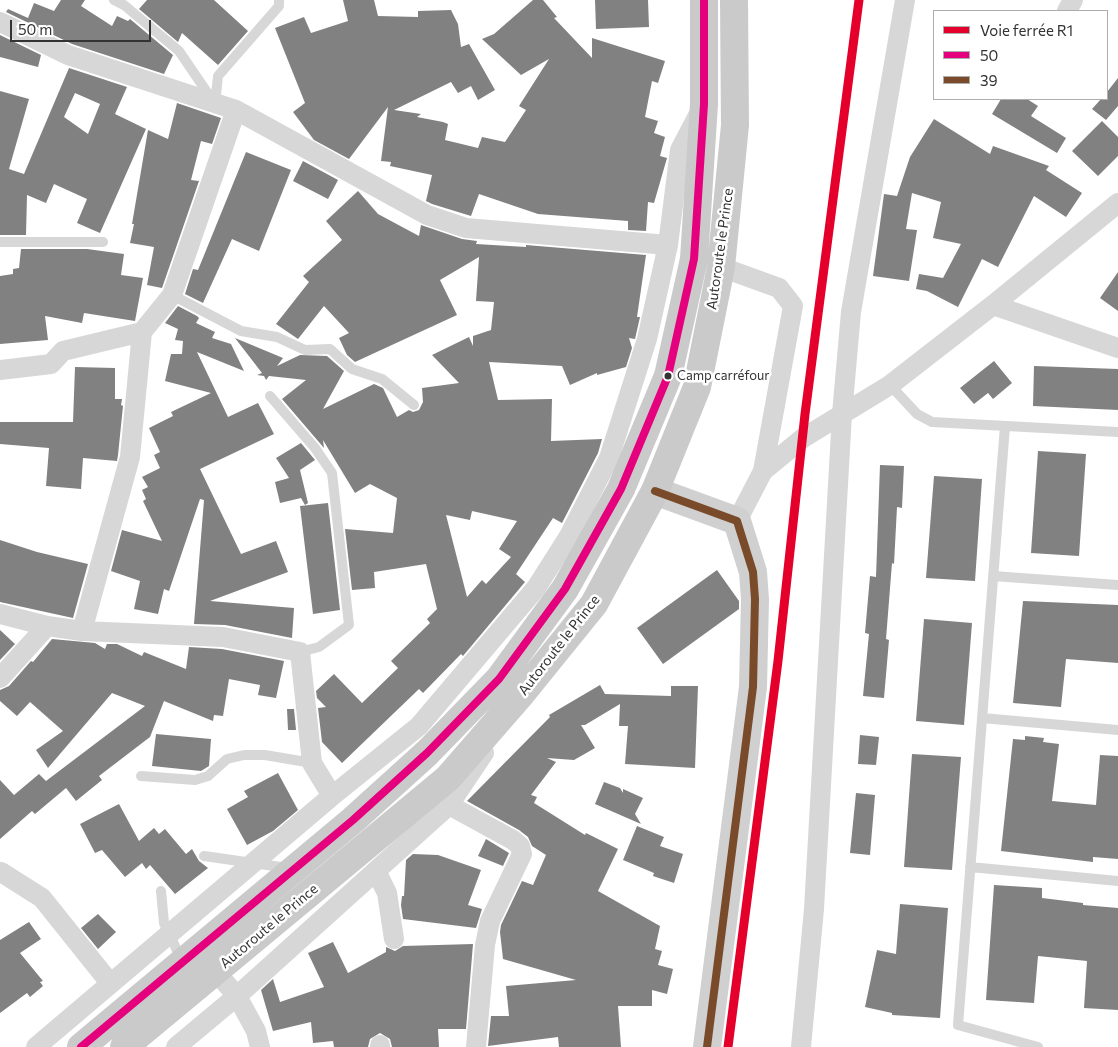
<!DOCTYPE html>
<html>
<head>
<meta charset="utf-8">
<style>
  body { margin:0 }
  #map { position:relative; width:1118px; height:1047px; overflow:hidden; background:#fff; font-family:Commissioner,sans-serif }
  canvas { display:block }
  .legend { position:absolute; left:933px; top:10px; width:175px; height:90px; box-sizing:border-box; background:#fff; border:1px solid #adadad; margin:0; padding:6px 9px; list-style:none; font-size:15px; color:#333 }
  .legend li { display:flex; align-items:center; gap:10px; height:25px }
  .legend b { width:25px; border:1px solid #adadad }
  .scale { position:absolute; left:10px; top:20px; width:141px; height:22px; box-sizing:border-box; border:2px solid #333; border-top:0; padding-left:6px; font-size:15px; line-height:18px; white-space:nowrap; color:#333; -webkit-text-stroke:4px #fff; paint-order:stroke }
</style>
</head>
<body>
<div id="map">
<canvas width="1118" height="1047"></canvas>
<ul class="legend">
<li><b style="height:6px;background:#e4002b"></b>Voie ferrée R1</li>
<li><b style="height:6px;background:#e5007d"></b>50</li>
<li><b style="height:6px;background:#7a4b2a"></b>39</li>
</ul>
<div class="scale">50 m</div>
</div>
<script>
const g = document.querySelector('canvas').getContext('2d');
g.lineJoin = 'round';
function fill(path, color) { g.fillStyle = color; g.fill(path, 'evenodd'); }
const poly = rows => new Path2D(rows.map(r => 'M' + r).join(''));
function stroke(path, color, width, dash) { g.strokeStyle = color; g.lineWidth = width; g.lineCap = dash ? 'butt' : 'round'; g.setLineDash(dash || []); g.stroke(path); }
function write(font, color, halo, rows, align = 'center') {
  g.font = font + ' Commissioner,sans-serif'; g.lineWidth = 5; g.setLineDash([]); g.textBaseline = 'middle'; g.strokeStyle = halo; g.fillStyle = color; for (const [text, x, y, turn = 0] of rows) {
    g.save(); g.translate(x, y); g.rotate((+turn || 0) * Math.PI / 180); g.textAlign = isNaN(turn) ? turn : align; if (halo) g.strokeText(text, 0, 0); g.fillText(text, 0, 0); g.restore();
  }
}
fill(poly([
  [61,0,85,0,81,6,112,26,117,16,128,21,130,19,173,55,164,74,72,44,6,12,8,9,28,18,34,3,54,11],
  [147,0,214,0,248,31,218,65,182,33,178,42,139,9],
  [343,0,374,0,378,16,418,17,418,11,451,10,458,24,461,47,469,44,495,90,478,100,471,86,458,93,451,82,394,110,421,114,417,117,443,122,448,124,445,140,478,148,482,137,505,142,526,110,519,106,549,59,521,75,482,39,494,34,533,0,543,0,557,17,554,18,592,58,592,38,665,61,658,83,652,81,645,117,658,121,654,133,665,137,660,156,667,158,654,203,648,202,646,231,628,230,628,221,538,214,479,194,471,216,432,204,426,201,432,175,390,166,391,162,381,161,388,107,349,159,314,140,293,112,305,103,275,28,304,17,311,33,348,21],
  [595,0,648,0,649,27,596,29],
  [0,35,41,55,38,67,0,57],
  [69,68,127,87,115,114,146,129,100,233,77,223,87,199,54,184,46,203,27,195,26,235,0,235,0,91,29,99,9,169,24,174],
  [75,93,100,104,88,134,64,117],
  [1118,78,1118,106,1106,120,1092,109,1101,99,1107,99,1107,92],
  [1001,99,1027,99,1038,106,1031,116,1066,138,1057,153,992,114],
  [177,103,221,118,212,144,201,141,191,180,199,181,162,288,147,285,154,247,130,243,134,224,132,224,148,130,168,139],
  [934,119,990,154,993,146,1049,166,1046,170,1082,193,1066,217,1034,196,998,267,982,259,958,307,927,291,916,289,919,274,943,278,961,244,933,238,941,202,912,193,906,229,917,230,909,281,873,276,884,194,897,196,910,157],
  [1102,121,1118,137,1118,156,1098,176,1072,151],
  [246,152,291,170,259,251,232,239,203,303,185,294,193,269,198,270],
  [303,161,338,180,328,199,293,181],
  [358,191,378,214,419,236,421,225,462,239,477,241,476,244,526,247,526,245,646,255,637,317,640,317,635,339,629,338,632,348,626,367,597,375,597,373,570,385,562,366,489,362,498,400,552,399,551,441,602,439,598,453,562,523,553,518,516,574,525,582,463,656,461,654,423,693,419,689,342,763,322,742,318,708,326,707,317,698,316,691,334,674,362,703,398,668,391,661,430,623,427,619,437,609,426,564,374,572,375,588,352,590,345,529,393,533,397,498,370,484,355,493,323,440,324,448,282,399,306,380,269,376,266,380,264,376,257,375,262,373,235,338,283,358,277,366,300,355,327,356,344,371,323,409,374,384,383,388,397,417,409,410,413,412,419,410,423,402,422,388,459,383,432,355,469,337,473,346,473,336,491,330,494,302,476,301,479,257,440,280,457,315,355,362,347,355,339,338,349,333,324,306,298,339,276,324,309,282,303,276,342,240,326,221],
  [472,511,517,521,499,549,511,557,486,584,482,580,467,597,446,515,470,520],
  [21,249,87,249,124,254,121,275,143,278,135,321,84,313,82,323,45,316,48,340,0,344,0,276,13,274,13,269,19,268],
  [1118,272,1118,311,1100,298],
  [178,306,197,316,199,318,196,323,215,332,212,338,231,344,244,371,197,352,228,417,258,403,274,434,200,469,241,554,276,541,288,572,210,601,294,608,292,638,225,625,194,624,204,500,200,499,169,591,164,589,158,614,134,609,140,581,111,571,122,530,162,541,143,501,146,499,142,490,148,487,142,477,160,468,154,455,160,452,149,428,173,416,171,412,211,393,165,381,171,354,182,354,183,341,175,340,178,329,165,323],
  [994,361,1012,383,993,399,988,393,974,404,960,388],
  [1034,366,1118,369,1118,410,1033,406],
  [75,367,115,368,115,399,122,399,121,405,123,406,118,455,117,461,83,458,81,489,46,486,49,448,0,444,0,422,73,422],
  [301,443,315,460,300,470,308,503,305,505,301,498,280,503,275,482,289,478,276,458],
  [1038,451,1086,454,1079,556,1031,553],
  [880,465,904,466,902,508,897,507,894,564,892,563,886,639,889,640,884,698,863,696,869,634,865,633,870,576,876,577],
  [934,476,982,479,975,581,926,578],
  [328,503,340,610,313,614,300,506],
  [0,540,37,552,88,564,73,618,0,602],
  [717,570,739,601,739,609,663,664,637,628],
  [1023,601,1118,605,1118,663,1066,659,1061,707,1013,703],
  [924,619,972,623,964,725,916,721],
  [0,630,15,644,0,660],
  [52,639,95,643,105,649,107,644,117,644,142,656,144,652,186,669,189,647,222,649,284,661,276,698,258,695,260,685,229,679,223,716,214,715,213,721,164,701,150,737,99,776,102,780,76,801,66,788,35,814,32,811,0,839,0,780,14,795,39,774,46,781,145,706,112,693,48,768,36,750,63,731,30,702,17,716,0,701,0,690,9,686,31,661,33,662],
  [600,685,605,694,671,696,671,686,698,686,695,768,625,764,628,726,619,726,620,704,585,725,581,725,595,748,574,760,547,758,556,762,531,795,537,797,534,803,585,835,586,833,618,849,598,891,660,926,655,949,662,951,658,965,673,969,667,994,652,990,652,1006,618,1006,621,1047,559,1047,558,1037,488,1046,491,1016,509,1016,506,986,576,980,503,959,500,932,501,925,522,881,533,885,546,855,532,846,528,837,519,830,467,801,550,717,549,715],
  [287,709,294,709,296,730,288,730],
  [156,734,211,739,209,766,201,771,152,766],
  [860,735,879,737,876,765,858,764],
  [1025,736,1044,738,1043,742,1059,744,1052,801,1096,805,1100,755,1118,756,1118,859,1093,857,1093,862,1001,851,1013,739,1025,740],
  [912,754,961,757,952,870,904,867],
  [278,773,298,810,273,831,247,845,227,809,248,797,244,791],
  [604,782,620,788,623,793,623,789,643,798,635,814,641,824,595,804],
  [856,793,875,795,870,855,850,853],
  [119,804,139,841,154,828,159,834,165,829,186,854,192,849,199,861,208,868,175,894,150,865,146,869,142,863,125,877,102,850,95,853,80,824],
  [637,826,664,837,660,846,683,854,674,883,653,876,654,873,623,860],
  [486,839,509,853,503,866,478,856],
  [413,854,438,855,481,870,468,905,482,909,476,928,403,919,401,905,402,896,404,896,406,860],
  [994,885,1042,888,1042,898,1083,903,1083,905,1118,908,1118,1010,1084,1008,1087,961,1038,956,1034,1003,986,1000],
  [900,904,948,908,940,1018,892,1015,892,1013,865,1007,877,950,896,954],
  [98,914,116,932,98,949,81,928],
  [29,922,41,939,20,953,43,981,40,982,43,986,30,997,27,993,0,1013,0,940],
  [333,942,348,973,386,952,386,947,395,951,403,946,473,944,466,1029,438,1029,439,1047,392,1047,390,1039,380,1033,370,1039,368,1047,334,1047,333,1041,313,1043,311,1022,273,1031,261,990,273,979,280,1002,324,987,308,953]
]), '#818181');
stroke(poly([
  [114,0,124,5,179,51,213,101],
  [215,104,218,76,279,6,279,0],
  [0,242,103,242],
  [172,295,241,331,277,337,305,350,330,349,352,369,382,379,414,405],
  [890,385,917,414,932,422,1118,432],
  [270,396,315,448,332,473,349,625,319,647,300,652],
  [1005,426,958,1025,1038,1047],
  [993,576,1118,585],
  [982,718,1118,730],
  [141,776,195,780,208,776,227,759,244,755,265,755,312,763],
  [204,856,288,868],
  [970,867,1118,881],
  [161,891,164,923,182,961]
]), '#d7d7d7', 10);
stroke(poly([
  [1067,11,1073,0],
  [0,22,68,55,236,110,427,215,466,228,668,245],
  [721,267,779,288,793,306,763,471],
  [993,305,1118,348],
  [0,370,51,364,63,351,142,332],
  [737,521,763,471,803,438,890,385,993,305,1118,203],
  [0,614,47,626,82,631,223,637,300,652,312,763,332,796],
  [82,631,130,457,142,332,172,295,236,110],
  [0,678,47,626],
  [449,805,513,840,520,846,522,854,490,921,485,945,476,1047],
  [376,871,387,893,394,939],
  [1,872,42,898,110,983],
  [215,971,237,996,256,1031,260,1047],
  [36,1047,332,796,419,726,536,588,569,536,609,458,647,339,668,245,680,150,701,110],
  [176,1047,237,996,449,805,484,753],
  [380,1047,380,1045],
  [801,1047,814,909,842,414,851,312,905,0]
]), '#d7d7d7', 20);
stroke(poly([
  [655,491,737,521,753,572,755,599,753,687,707,1047]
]), '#d0d0d0', 28);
stroke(poly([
  [81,1047,353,820,427,753,499,679,565,589,621,489,668,376,694,259,704,104,704,0],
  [124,1047,448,778,522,693,594,604,655,491,697,387,721,267,735,125,734,0]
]), '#cacaca', 28);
stroke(poly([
  [81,1047,353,820,427,753,499,679,565,589,621,489,668,376,694,259,704,104,704,0]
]), '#e5007d', 8);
stroke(poly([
  [655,491,737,521,753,572,755,599,753,687,707,1047]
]), '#7a4b2a', 8);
stroke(poly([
  [728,1047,778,661,805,414,859,0]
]), '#e4002b', 9);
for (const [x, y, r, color] of [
  [668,376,4.5,"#333"]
]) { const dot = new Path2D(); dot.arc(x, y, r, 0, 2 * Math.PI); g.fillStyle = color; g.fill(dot); stroke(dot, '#fff', 2); }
write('13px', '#333', '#fff', [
  ["Camp carréfour",677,376]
], 'left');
write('14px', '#333', '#fff', [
  ["Autoroute le Prince",720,249,-82],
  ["Autoroute le Prince",559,645,-52],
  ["Autoroute le Prince",269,926,-40]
]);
</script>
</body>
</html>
